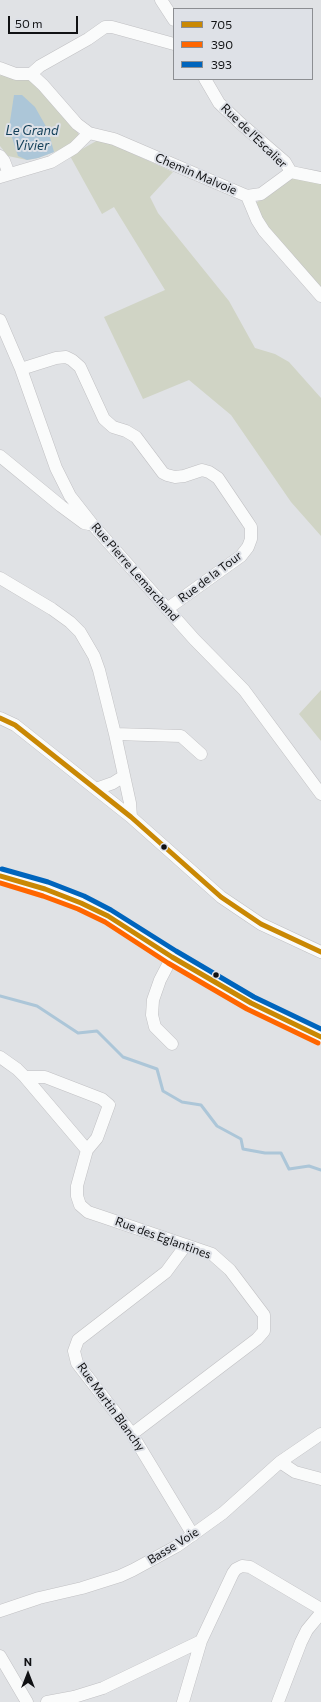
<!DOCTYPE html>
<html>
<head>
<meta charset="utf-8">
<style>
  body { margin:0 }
  #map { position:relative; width:321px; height:1702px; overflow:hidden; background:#e0e2e5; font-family:Commissioner,sans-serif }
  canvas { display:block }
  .legend { position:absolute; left:173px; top:8px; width:140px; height:72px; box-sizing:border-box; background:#dee1e7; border:1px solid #8c8e92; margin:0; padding:5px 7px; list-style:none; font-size:12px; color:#101113 }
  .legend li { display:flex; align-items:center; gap:8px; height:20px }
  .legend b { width:20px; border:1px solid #8c8e92 }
  .north { position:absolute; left:8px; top:1654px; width:40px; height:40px; -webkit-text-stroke:3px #dee1e7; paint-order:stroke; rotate:0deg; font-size:11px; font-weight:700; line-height:16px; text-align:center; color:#101113 }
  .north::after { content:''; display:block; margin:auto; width:14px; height:18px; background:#101113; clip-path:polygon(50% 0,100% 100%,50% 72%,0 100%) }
  .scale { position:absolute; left:8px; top:16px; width:70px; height:18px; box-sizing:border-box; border:2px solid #101113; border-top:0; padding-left:5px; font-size:12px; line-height:14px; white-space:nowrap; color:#101113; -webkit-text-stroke:3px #dee1e7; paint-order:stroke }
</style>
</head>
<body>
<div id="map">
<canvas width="321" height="1702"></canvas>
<ul class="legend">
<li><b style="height:5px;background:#c98804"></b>705</li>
<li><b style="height:5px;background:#f60"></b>390</li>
<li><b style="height:5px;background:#0065bd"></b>393</li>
</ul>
<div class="north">N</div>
<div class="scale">50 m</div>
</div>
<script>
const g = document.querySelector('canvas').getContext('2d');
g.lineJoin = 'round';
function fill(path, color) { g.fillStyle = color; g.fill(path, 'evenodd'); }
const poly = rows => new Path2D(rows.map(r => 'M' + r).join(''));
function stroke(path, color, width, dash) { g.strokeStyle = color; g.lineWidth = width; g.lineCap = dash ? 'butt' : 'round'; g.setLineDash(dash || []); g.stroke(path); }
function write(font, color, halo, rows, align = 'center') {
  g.font = font + ' Commissioner,sans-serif'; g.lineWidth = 4; g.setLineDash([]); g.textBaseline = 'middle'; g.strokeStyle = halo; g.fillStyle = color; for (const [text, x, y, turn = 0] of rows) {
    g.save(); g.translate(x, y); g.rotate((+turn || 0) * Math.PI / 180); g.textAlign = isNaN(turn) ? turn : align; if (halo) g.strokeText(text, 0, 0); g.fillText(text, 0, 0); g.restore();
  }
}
fill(poly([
  [2,73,30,80,75,129,78,133,79,138,65,148,38,158,27,160,8,156,0,146,0,76],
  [98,140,116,146,173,172,150,197,158,213,229,301,255,348,275,354,289,362,321,398,321,536,291,502,231,415,189,380,143,399,104,317,165,290,114,207,102,214,70,156],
  [293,175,321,182,321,292,274,240,254,204,271,193],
  [321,690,321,741,299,714]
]), '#d0d4c5');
fill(poly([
  [14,95,22,95,35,107,48,130,54,152,38,158,27,160,18,156,9,128]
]), '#acc6d8');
stroke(poly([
  [0,996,37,1006,78,1033,97,1031,123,1057,157,1069,163,1091,182,1102,201,1105,217,1126,241,1139,243,1149,265,1153,281,1153,289,1169,309,1166,321,1170]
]), '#acc6d8', 3);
const minor = poly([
  [161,0,174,20],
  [0,68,16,74,31,74,43,85,77,124,89,133,114,139,247,196,261,194,291,172,321,178],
  [31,74,40,66,88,39,105,27,112,27,174,44],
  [205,79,219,103,240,123,285,162,291,172],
  [0,156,4,161,9,174],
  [0,177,51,162,74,148,89,133],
  [247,196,257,220,264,231,321,296],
  [0,320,21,369,56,468,70,496,92,524,194,639,244,690,321,794],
  [21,369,56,358,66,357,72,360,80,367,104,419,113,427,126,431,136,437,163,473,167,475,175,477,184,476,202,470,209,472,218,478,247,521,251,527,251,539,248,547,241,556,167,609],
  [0,456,61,506,84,523,89,524],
  [0,578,52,609,70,622,80,632,94,656,99,670,115,734,181,736,201,754],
  [0,718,15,725,131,817,221,897,261,924,321,952],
  [115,734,130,803,131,817],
  [96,789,113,783,124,776],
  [172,957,160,980,153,1000,152,1015,155,1027,172,1044],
  [0,1057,17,1069,25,1077,87,1150,77,1186,77,1196,80,1205,88,1212,103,1217,212,1254,230,1270,264,1315,264,1331,257,1339,132,1434],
  [25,1077,45,1077,102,1099,109,1105,97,1138,87,1150],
  [186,1245,166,1272,78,1340,74,1351,77,1363,132,1434,193,1535],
  [280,1462,295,1472,321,1479],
  [0,1611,39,1598,82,1588,120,1576,133,1570,177,1546,223,1513,280,1462,321,1434],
  [0,1656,27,1702],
  [47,1702,74,1697,103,1688,201,1641],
  [183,1702,201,1641,233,1573,236,1569,242,1566,250,1567,321,1609],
  [278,1702,301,1642,307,1630,321,1613]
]);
const major = poly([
  [0,876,45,889,81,903,108,916,172,957,251,1003,321,1037]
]);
stroke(minor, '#c0c0c3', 13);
stroke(major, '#c0c0c3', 16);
stroke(minor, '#fafbfb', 12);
stroke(major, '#fafbfb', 15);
stroke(poly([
  [0,718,15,725,131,817,221,897,261,924,321,952],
  [0,876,45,889,81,903,108,916,172,957,251,1003,321,1037]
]), '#c98804', 5);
stroke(poly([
  [0,883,43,896,78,909,105,922,168,963,247,1009,318,1043]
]), '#f60', 5);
stroke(poly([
  [2,869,48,882,84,896,111,910,176,951,254,997,321,1029]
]), '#0065bd', 5);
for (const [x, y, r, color] of [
  [164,847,3.5,"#101113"],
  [216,975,3.5,"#101113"]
]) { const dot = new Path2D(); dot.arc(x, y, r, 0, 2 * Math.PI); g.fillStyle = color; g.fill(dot); stroke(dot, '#dee1e7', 1.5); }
write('12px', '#101113', '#dee1e7', [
  ["Rue de l'Escalier",254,136,44],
  ["Chemin Malvoie",196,174,23],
  ["Rue Pierre Lemarchand",135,572,49],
  ["Rue de la Tour",210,577,-37],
  ["Rue des Eglantines",163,1238,20],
  ["Rue Martin Blanchy",111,1407,54],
  ["Basse Voie",173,1546,-32]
]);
write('italic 13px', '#113e58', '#dee1e7', [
  ["Le Grand",32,131],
  ["Vivier",32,146]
]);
</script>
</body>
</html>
